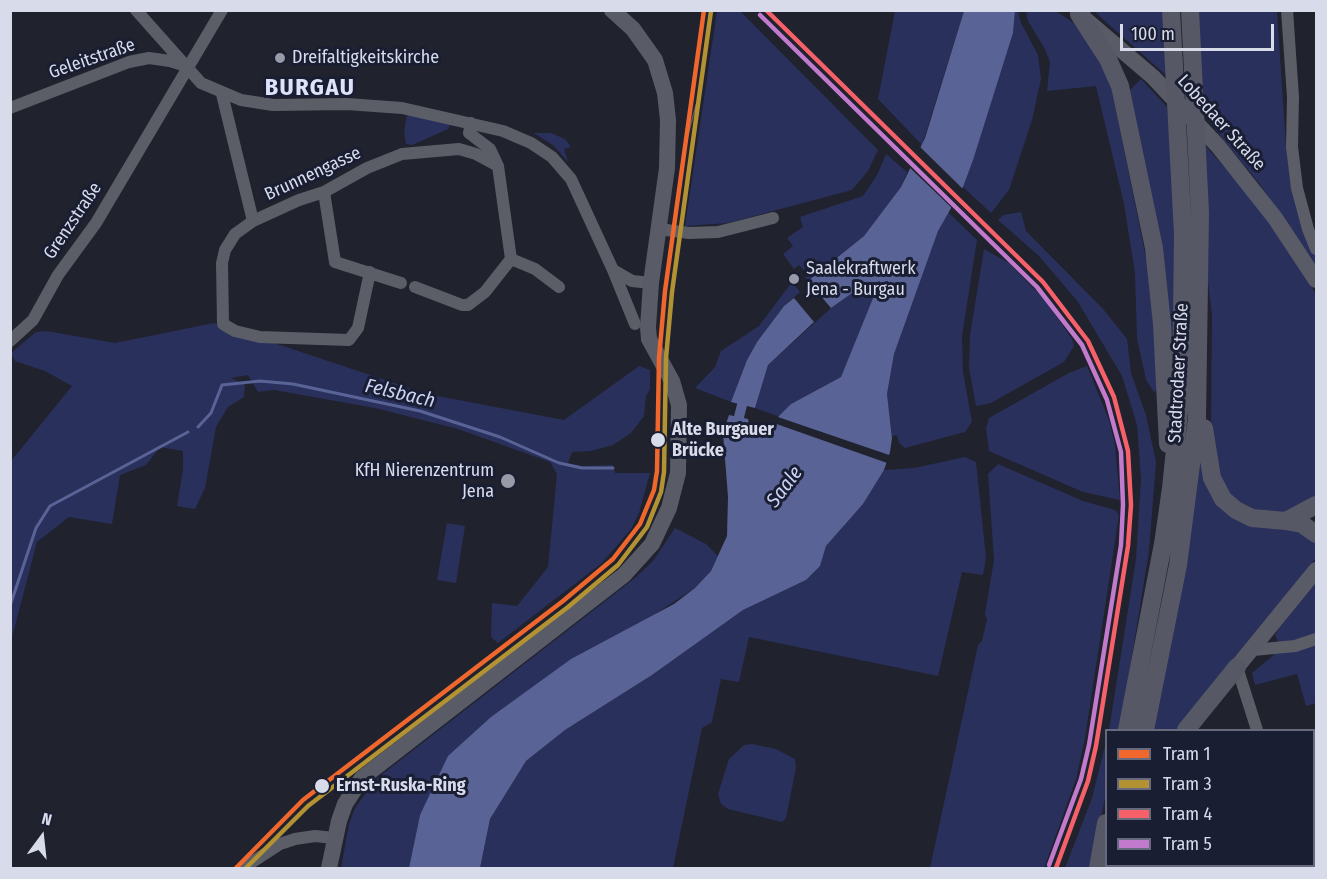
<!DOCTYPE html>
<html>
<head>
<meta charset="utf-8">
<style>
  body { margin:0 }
  #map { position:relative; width:1327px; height:879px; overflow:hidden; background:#20222d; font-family:"Fira Sans Condensed",sans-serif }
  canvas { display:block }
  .frame { position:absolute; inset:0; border:12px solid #d8dbea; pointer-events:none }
  .legend { position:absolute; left:1105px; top:729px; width:210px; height:138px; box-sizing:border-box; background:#1a1e33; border:2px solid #666a7c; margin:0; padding:8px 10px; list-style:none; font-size:18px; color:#d8dbea }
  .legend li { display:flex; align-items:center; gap:12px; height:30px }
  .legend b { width:30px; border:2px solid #666a7c }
  .north { position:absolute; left:12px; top:807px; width:60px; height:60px; -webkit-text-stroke:4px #1a1e33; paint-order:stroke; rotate:15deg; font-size:16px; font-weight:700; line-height:24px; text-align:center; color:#d8dbea }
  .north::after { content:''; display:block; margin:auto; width:21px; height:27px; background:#d8dbea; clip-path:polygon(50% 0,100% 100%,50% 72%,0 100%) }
  .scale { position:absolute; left:1120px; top:24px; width:154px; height:27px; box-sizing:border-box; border:3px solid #d8dbea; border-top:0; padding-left:8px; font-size:18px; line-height:21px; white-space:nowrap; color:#d8dbea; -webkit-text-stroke:4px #1a1e33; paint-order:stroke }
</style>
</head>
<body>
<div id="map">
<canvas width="1327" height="879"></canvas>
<div class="frame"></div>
<ul class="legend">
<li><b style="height:8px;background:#f0672d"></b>Tram 1</li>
<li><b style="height:8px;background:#b29233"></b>Tram 3</li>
<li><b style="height:8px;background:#f66069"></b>Tram 4</li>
<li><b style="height:8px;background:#c27acd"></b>Tram 5</li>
</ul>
<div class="north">N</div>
<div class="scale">100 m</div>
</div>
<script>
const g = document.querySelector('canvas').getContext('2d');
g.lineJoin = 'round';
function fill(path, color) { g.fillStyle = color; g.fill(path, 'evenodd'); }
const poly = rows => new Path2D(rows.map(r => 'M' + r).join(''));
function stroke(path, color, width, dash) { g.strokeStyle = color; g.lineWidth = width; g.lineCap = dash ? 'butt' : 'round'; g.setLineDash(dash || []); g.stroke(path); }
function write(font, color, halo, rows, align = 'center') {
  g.font = font + ' "Fira Sans Condensed",sans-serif'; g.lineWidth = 6; g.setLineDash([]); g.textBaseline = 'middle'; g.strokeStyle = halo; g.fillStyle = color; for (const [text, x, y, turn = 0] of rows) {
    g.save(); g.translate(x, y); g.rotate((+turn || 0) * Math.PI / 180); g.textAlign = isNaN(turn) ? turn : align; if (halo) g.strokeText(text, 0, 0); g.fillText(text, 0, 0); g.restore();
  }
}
fill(poly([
  [1097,10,1164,11,1168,77,1096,13],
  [717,11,740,11,878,150,868,171,852,190,728,223,685,226],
  [895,11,964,11,922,145,878,99],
  [1015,11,1018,11,1021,23,1038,55,1041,79,1032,120,1009,190,991,213,963,187,1013,33],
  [1026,11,1056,11,1074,23,1092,46,1111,85,1151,283,1157,390,1154,392,1146,380,1137,338,1135,273,1124,204,1096,86,1047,91,1050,62,1045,49,1028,21],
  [1196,11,1277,11,1286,147,1304,230,1316,258,1316,265,1258,182,1202,113],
  [1141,79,1167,107,1175,202,1172,401,1128,92],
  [407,114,450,124,448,129,412,145,406,144,404,133],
  [534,133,551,133,565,139,571,147,564,149,568,162,554,146],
  [1203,143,1256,203,1316,294,1316,498,1278,516,1238,504,1219,483,1211,428,1212,315,1207,274],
  [886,154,907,172,901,187,864,236,808,281,805,277,808,275,799,265,794,269,783,254,793,246,787,238,803,227,800,217,863,196,877,175],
  [948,212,977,240,962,336,963,372,972,422,965,432,905,448,899,443,897,435,892,436,887,394,894,354,938,230],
  [1021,212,1026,231,1104,310,1127,339,1131,373,1146,415,1156,462,1149,551,1120,730,1109,730,1136,559,1141,479,1137,425,1122,376,1078,302,1039,256,998,220,1003,215],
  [984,249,1009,263,1046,301,1072,339,1074,346,1064,362,991,403,976,406,969,368,970,335],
  [881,280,841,377,791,404,780,417,755,408,768,365,831,308,855,291],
  [792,282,800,292,784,306,757,342,747,360,731,402,695,388,715,367,721,351,759,326],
  [214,323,427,394,564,420,639,366,650,370,650,389,646,396,644,416,631,433,613,445,591,451,572,452,568,463,582,466,613,465,615,473,650,473,639,513,631,529,602,563,498,643,491,637,492,603,517,606,548,567,557,474,550,462,458,429,375,408,274,390,258,392,248,375,231,378,245,385,244,397,228,407,216,427,205,488,195,509,177,506,183,469,183,451,160,447,146,465,120,475,112,524,69,517,37,542,11,641,11,716,11,461,72,386,45,371,15,361,11,353,36,332,46,331,115,343],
  [1087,366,1109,420,1115,445,1120,500,1083,492,989,451,986,428,989,418,1069,373],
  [1201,441,1212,489,1316,538,1316,558,1178,730,1151,730],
  [965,457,976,462,986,558,983,575,962,572,938,676,749,637,739,682,721,679,712,722,702,728,673,868,480,868,490,819,526,761,565,730,652,675,743,610,806,580,820,566,826,546,863,504,884,470,914,468],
  [998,464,1083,501,1115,510,1119,515,1085,738,1076,779,1044,868,930,868,978,645,982,641,987,619,985,614,994,560,988,474],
  [447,523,465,526,456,583,437,580],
  [675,528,706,544,718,556,711,571,695,588,649,618,420,815,409,868,341,868,349,824,355,808,376,779,635,578,653,561],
  [1316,581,1316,636,1279,643,1275,635,1280,626],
  [1316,643,1316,703,1306,706,1297,674,1255,685,1252,673,1276,653],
  [1106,742,1106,793,1091,868,1065,868,1092,798],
  [752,744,776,749,795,759,796,768,786,818,782,822,728,809,721,804,718,794,729,759,744,745]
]), '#2a305c');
fill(poly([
  [964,11,1015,11,1013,33,973,160,963,187,938,231,894,354,887,394,892,438,890,452,884,470,863,504,826,546,820,566,806,580,743,610,652,675,565,730,526,761,490,819,480,868,409,868,420,815,448,756,491,717,571,659,674,604,695,588,711,571,727,536,728,497,723,433,729,415,748,419,749,424,760,426,773,422,791,404,841,377,880,281,855,291,831,308,808,281,864,236,901,187,925,138],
  [794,298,814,322,768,365,755,408,731,402,747,360,757,342,784,306]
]), '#596396');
fill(poly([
  [918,145,964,190,953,209,907,165],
  [775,416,892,456,890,464,768,421]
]), '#20222d');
stroke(poly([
  [198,427,211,413,222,385,260,381,293,384,420,411,500,437,559,463,582,468,613,468],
  [10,606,36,528,50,506,188,432]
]), '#596396', 3);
stroke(poly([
  [740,430,739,417,745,393]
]), '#596396', 10);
stroke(poly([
  [136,10,201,83,241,100,273,105,347,104,402,108,503,131,531,143,552,157,571,179,613,270,632,281,651,283],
  [1287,10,1293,97,1292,147,1297,188,1308,229,1316,249],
  [222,94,253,221],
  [10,108,129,62,149,58,170,61,186,66],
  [471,123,469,133,490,149,498,166,511,259,535,269,559,287],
  [324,192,335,262,401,283],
  [659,229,689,233,718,232,773,218],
  [613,270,635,324],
  [370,272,358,328,349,340,260,337,235,331,223,324,222,263,225,250,235,234,253,221,299,200,324,192,367,168,402,154,459,149,476,154,498,166],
  [415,287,462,305,468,305,485,292,511,259],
  [10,341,33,320,58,275,96,223,222,10],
  [1253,650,1295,646,1316,639],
  [1237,667,1257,730],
  [1298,866,1299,868],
  [243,868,280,844,295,839,315,836,334,838]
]), '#5c5e67', 12);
stroke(poly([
  [1085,19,1153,77,1218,146,1275,218,1316,280],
  [1237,667,1316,570],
  [329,868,339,821,345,804,362,778,624,575,652,544,669,508,678,473,679,405,672,381,649,339,648,327,651,283,667,168,668,120,665,93,655,60,633,29,612,10]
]), '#595b66', 16);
stroke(poly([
  [1082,10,1079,14,1108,59,1120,86,1154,248,1162,324,1168,444],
  [1204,428,1212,478,1223,499,1236,510,1252,518,1286,521,1316,505],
  [1286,521,1302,524,1316,534],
  [1127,730,1163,544,1171,488,1181,392,1183,234,1171,10],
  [1145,730,1178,565,1197,418,1200,213,1190,10],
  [1186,730,1237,667],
  [1098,868,1106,823],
  [1116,868,1117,866]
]), '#565965', 18);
stroke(poly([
  [685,146,696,105]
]), '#585a64', 1.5);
stroke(poly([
  [236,868,303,800,563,601,613,559,640,524,654,490,657,471,659,358,665,291,704,10]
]), '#f0672d', 4.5);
stroke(poly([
  [246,868,308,806,568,607,618,565,647,527,661,492,664,472,666,358,672,292,711,11]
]), '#b29233', 4.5);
stroke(poly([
  [766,10,1043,282,1088,341,1114,397,1128,451,1131,505,1128,546,1096,746,1088,781,1056,868]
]), '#f66069', 4.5);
stroke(poly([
  [760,15,1037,287,1082,345,1107,400,1121,452,1123,505,1121,545,1089,745,1081,779,1049,865]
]), '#c27acd', 4.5);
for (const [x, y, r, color] of [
  [280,58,6,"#989aa8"],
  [794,279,6,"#989aa8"],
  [658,440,8,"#d8dbea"],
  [508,481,8,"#989aa8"],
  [322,786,8,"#d8dbea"]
]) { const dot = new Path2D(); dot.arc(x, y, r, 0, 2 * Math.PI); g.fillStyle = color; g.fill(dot); stroke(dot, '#1a1e33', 2); }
write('18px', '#d8dbea', '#1a1e33', [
  ["Dreifaltigkeitskirche",292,58],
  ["Saalekraftwerk",806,269],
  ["Jena - Burgau",806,290],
  ["KfH Nierenzentrum",494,471,"right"],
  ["Jena",494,492,"right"]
], 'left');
write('18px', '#d8dbea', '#1a1e33', [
  ["Geleitstraße",92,59,-19],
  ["Lobedaer Straße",1221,123,48],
  ["Brunnengasse",313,174,-25],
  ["Grenzstraße",73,221,-56],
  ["Stadtrodaer Straße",1179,373,-87]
]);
write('bold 18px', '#d8dbea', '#1a1e33', [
  ["Alte Burgauer",672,430],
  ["Brücke",672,451],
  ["Ernst-Ruska-Ring",336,786]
], 'left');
write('italic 20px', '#cbd3f4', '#1a1e33', [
  ["Felsbach",400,394,13],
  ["Saale",785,487,-53]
]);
g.letterSpacing = '1.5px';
write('bold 24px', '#dee3fb', '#1a1e33', [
  ["BURGAU",310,88]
]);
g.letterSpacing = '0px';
</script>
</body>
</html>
